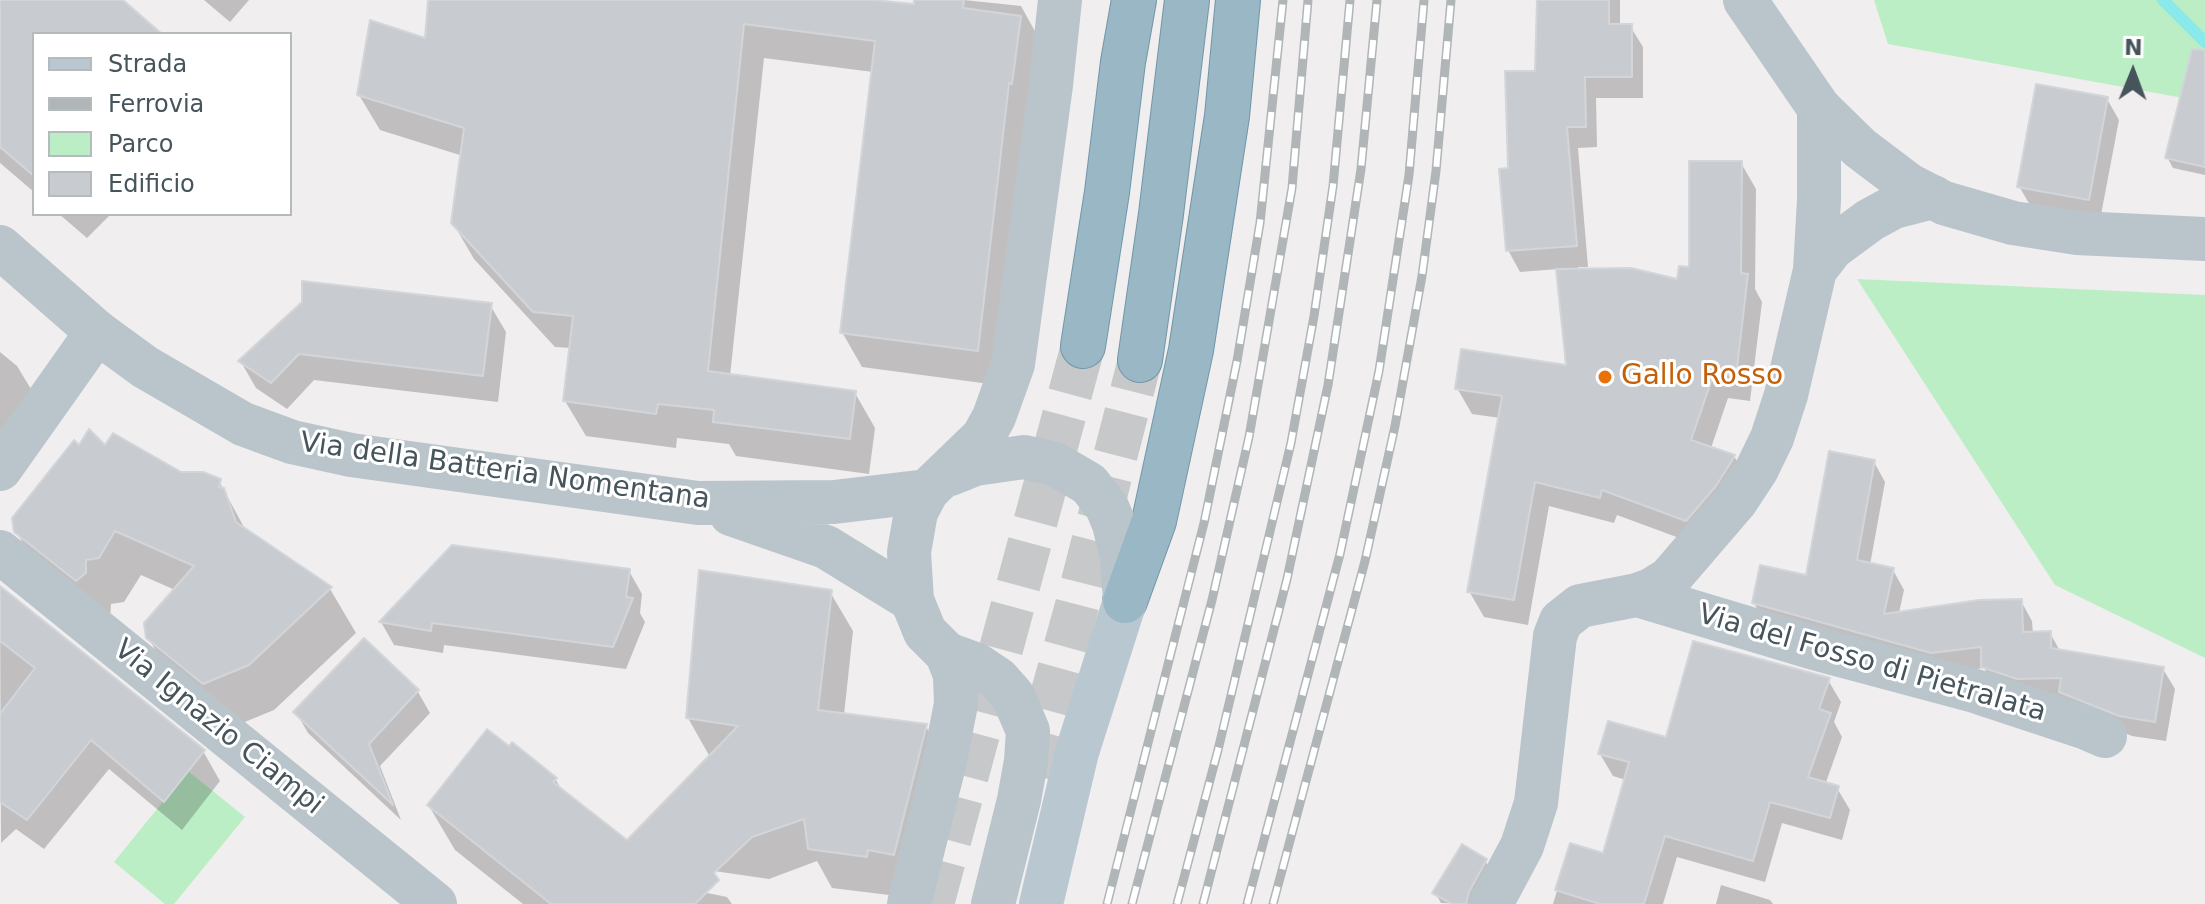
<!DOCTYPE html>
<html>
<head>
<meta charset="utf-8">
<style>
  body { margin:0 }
  #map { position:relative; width:2205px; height:904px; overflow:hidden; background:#f0eeee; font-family:"DejaVu Sans",sans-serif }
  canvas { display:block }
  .legend { position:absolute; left:32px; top:32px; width:260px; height:184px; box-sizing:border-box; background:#fff; border:2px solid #b5bbbd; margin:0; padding:10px 14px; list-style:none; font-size:24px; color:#46555b }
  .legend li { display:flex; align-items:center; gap:16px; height:40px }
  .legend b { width:40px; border:2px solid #b5bbbd }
  .north { position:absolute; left:2093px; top:32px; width:80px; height:80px; -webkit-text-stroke:6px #fff; paint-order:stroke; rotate:1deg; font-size:22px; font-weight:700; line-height:32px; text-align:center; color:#46555b }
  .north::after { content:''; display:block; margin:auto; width:28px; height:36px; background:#46555b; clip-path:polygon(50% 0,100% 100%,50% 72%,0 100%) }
</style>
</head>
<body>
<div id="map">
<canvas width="2205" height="904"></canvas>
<ul class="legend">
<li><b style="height:10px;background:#b9c8d0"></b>Strada</li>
<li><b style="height:10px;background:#b0b5b8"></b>Ferrovia</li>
<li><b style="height:22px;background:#bceec6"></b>Parco</li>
<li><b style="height:22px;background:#c8ccd0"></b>Edificio</li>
</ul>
<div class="north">N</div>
</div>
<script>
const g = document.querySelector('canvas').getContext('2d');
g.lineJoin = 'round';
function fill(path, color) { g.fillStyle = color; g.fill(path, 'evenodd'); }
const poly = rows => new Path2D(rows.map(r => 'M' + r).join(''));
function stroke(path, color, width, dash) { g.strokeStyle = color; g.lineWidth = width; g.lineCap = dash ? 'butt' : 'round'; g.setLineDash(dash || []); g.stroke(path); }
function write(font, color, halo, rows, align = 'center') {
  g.font = font + ' "DejaVu Sans",sans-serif'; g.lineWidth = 6; g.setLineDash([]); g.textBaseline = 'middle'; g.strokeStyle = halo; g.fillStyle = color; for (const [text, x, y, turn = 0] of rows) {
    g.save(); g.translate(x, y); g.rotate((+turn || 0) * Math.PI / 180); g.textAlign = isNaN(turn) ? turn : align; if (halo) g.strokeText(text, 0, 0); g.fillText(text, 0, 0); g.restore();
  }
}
fill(poly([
  [1874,0,2205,0,2205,102,1888,44],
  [1857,279,2205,295,2205,658,2055,585],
  [188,771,245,817,174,904,165,904,114,862]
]), '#bceec6');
fill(poly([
  [0,0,120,0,159,34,34,34,34,192,0,163],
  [204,0,249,0,230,22],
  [490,0,855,0,916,7,943,0,964,0,1021,6,1041,42,997,385,862,367,842,332,873,72,764,58,730,376,855,393,875,428,869,474,736,456,729,444,677,438,676,448,586,436,565,401,571,348,555,347,474,259,453,223,463,156,380,130,359,95,483,60],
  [1539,0,1620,0,1620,26,1630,26,1643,47,1643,98,1596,98,1597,147,1578,148,1588,267,1578,267,1578,271,1679,282,1691,269,1741,163,1756,189,1755,289,1762,302,1750,401,1728,398,1711,448,1734,456,1749,482,1701,546,1617,515,1614,523,1549,506,1528,625,1484,617,1469,591,1500,418,1472,414,1457,388,1568,367,1558,269,1520,272,1508,250,1510,170,1537,73],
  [2107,99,2119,120,2100,220,2031,207,2019,186],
  [2205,118,2205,175,2173,168,2167,157],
  [59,214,111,214,87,238],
  [490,305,506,332,498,402,314,380,287,409,256,388,241,362],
  [0,352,17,366,34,394,0,440],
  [80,448,105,449,181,474,219,481,246,531,330,589,356,633,274,710,230,728,174,683,148,637,175,590,141,575,124,602,111,604,110,619,42,577,16,531],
  [1874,462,1885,482,1870,565,1893,570,1904,590,1899,613,2021,601,2032,621,2033,634,2050,633,2060,651,2163,669,2175,689,2166,741,2132,736,2073,712,1995,687,1984,668,1944,673,1765,623,1754,603,1807,577],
  [453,547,629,571,642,594,640,613,645,622,626,669,444,645,443,653,394,645,381,622],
  [0,589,203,751,220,781,182,830,109,769,44,849,16,829,1,843],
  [830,592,853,631,844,715,925,725,948,764,889,895,832,888,817,861,769,879,666,864,710,757,688,718],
  [364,641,418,692,430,713,380,766,401,820,308,733,296,712],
  [1828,680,1841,702,1834,722,1842,737,1825,785,1837,788,1850,810,1842,840,1782,823,1765,882,1677,857,1663,904,1553,904,1571,845,1604,855,1626,780,1613,776,1600,754,1667,740],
  [555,779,564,793,658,883,727,897,732,904,523,904,455,850,429,806],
  [1485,860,1491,871,1474,904,1441,903,1435,893],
  [1721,885,1770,900,1773,904,1716,904]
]), '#0003');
stroke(poly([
  [2163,0,2205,42]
]), '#89e9eb', 12);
const building = poly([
  [0,0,123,0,162,34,34,34,34,176,0,147,0,0],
  [428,0,874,0,914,4,914,0,964,0,963,8,1021,16,1012,84,1009,83,978,351,840,333,875,41,744,24,708,371,856,391,850,439,713,422,714,410,658,404,656,414,563,401,573,316,533,312,451,223,464,128,357,95,370,20,425,38,428,0],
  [1537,0,1609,0,1609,24,1632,24,1632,77,1585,77,1586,127,1567,127,1577,246,1506,251,1499,169,1508,168,1505,71,1535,71,1537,0],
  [2192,49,2205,50,2205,167,2165,158,2192,49],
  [2036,84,2108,97,2089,200,2017,187,2036,84],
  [1689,161,1742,161,1741,273,1748,274,1736,376,1714,373,1691,440,1735,455,1733,459,1716,486,1686,521,1602,490,1600,498,1535,482,1514,600,1467,592,1502,396,1455,389,1461,349,1566,365,1556,269,1631,268,1677,279,1679,266,1689,267,1689,161],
  [302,281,492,303,483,376,299,354,271,383,238,361,302,302,302,281],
  [89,429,105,445,113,433,181,472,203,472,221,479,219,487,224,488,236,522,332,587,249,665,203,684,146,638,144,623,194,566,115,531,99,558,86,560,86,573,76,581,14,532,12,518,74,440,79,445,89,429],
  [1829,451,1875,460,1857,560,1894,568,1884,614,1979,600,2022,599,2023,632,2051,631,2051,648,2164,667,2155,722,2119,716,2059,692,2061,678,2017,679,1981,667,1981,647,1931,653,1752,603,1760,565,1806,575,1829,451],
  [452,545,630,569,626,597,633,598,613,647,432,623,431,631,379,622,452,545],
  [699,570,832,590,818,710,927,724,894,855,868,850,867,857,808,849,804,819,752,837,714,873,719,880,695,904,551,904,427,805,487,729,509,746,512,742,557,778,553,782,627,840,738,726,686,718,699,570],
  [0,586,205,750,164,802,91,740,27,820,0,802,0,714,35,668,0,641,0,586],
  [364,638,419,690,369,744,393,805,293,712,364,638],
  [1693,641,1830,678,1819,709,1831,713,1808,777,1839,786,1830,818,1770,802,1753,861,1665,836,1644,904,1600,904,1555,890,1570,843,1603,853,1629,762,1598,754,1608,721,1666,737,1693,641],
  [1462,844,1487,859,1469,892,1466,904,1452,904,1432,893,1462,844]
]);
fill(building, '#c8ccd0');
stroke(building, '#d2d5d9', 2);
stroke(poly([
  [1030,774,1075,613,1140,360],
  [932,904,1083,346]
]), '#c6c8c9', 44, [44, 22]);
const trunk = poly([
  [1083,346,1107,192,1123,62,1134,0],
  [1140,360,1161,214,1187,0],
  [1125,601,1154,521,1191,350,1227,116,1238,0]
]);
stroke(trunk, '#7196a8', 46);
stroke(poly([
  [1815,270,1832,248,1870,220,1894,207,1933,197],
  [0,469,97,332],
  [0,552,435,904],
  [1637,595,1814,648,1975,691,2084,727,2105,736],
  [909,904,944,765,956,704,955,675,947,654],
  [1491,904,1522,846,1536,803,1555,636,1561,621,1580,606,1637,595,1651,590,1669,579,1736,501,1757,469,1772,438,1786,395,1815,270,1819,200,1819,108]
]), '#b9c5cb', 44);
stroke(poly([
  [1745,0,1819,108,1860,148,1909,185,1944,203,2013,223,2077,233,2205,239],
  [0,247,97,332,145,367,243,424,292,442,351,455,698,503,834,502,927,491],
  [950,474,975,464,1024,457,1055,464,1089,484,1107,507,1114,524,1122,557,1125,601],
  [731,514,826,547,912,600],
  [993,904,1019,800,1026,761,1028,731,1013,696,998,679,977,665,947,654,925,632,912,600,909,552,916,512,927,491,983,437,994,417,1013,364,1051,85,1060,0]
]), '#b9c5cb', 44);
stroke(poly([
  [1041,904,1077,752,1125,601]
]), '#b9c8d0', 44);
stroke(trunk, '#99b7c5', 44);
const rail = poly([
  [1107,904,1204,523,1237,361,1260,223,1283,0],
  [1132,904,1212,600,1249,437,1292,188,1308,0],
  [1177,904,1218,750,1291,443,1314,316,1333,186,1350,0],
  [1203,904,1287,579,1328,385,1361,169,1377,0],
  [1247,904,1340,554,1379,371,1409,175,1424,0],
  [1273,904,1365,561,1395,426,1422,276,1436,171,1451,0]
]);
stroke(rail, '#b0b5b8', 9);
stroke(rail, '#fff', 6, [18]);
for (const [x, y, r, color] of [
  [1605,377,8,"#e8710a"]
]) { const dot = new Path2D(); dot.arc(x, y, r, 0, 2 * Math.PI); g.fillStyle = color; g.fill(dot); stroke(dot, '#fff', 3); }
write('28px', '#c56008', '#fff', [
  ["Gallo Rosso",1621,377]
], 'left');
write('28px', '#46555b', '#fff', [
  ["Via della Batteria Nomentana",505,472,8],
  ["Via del Fosso di Pietralata",1872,664,16],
  ["Via Ignazio Ciampi",218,728,39]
]);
</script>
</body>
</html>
